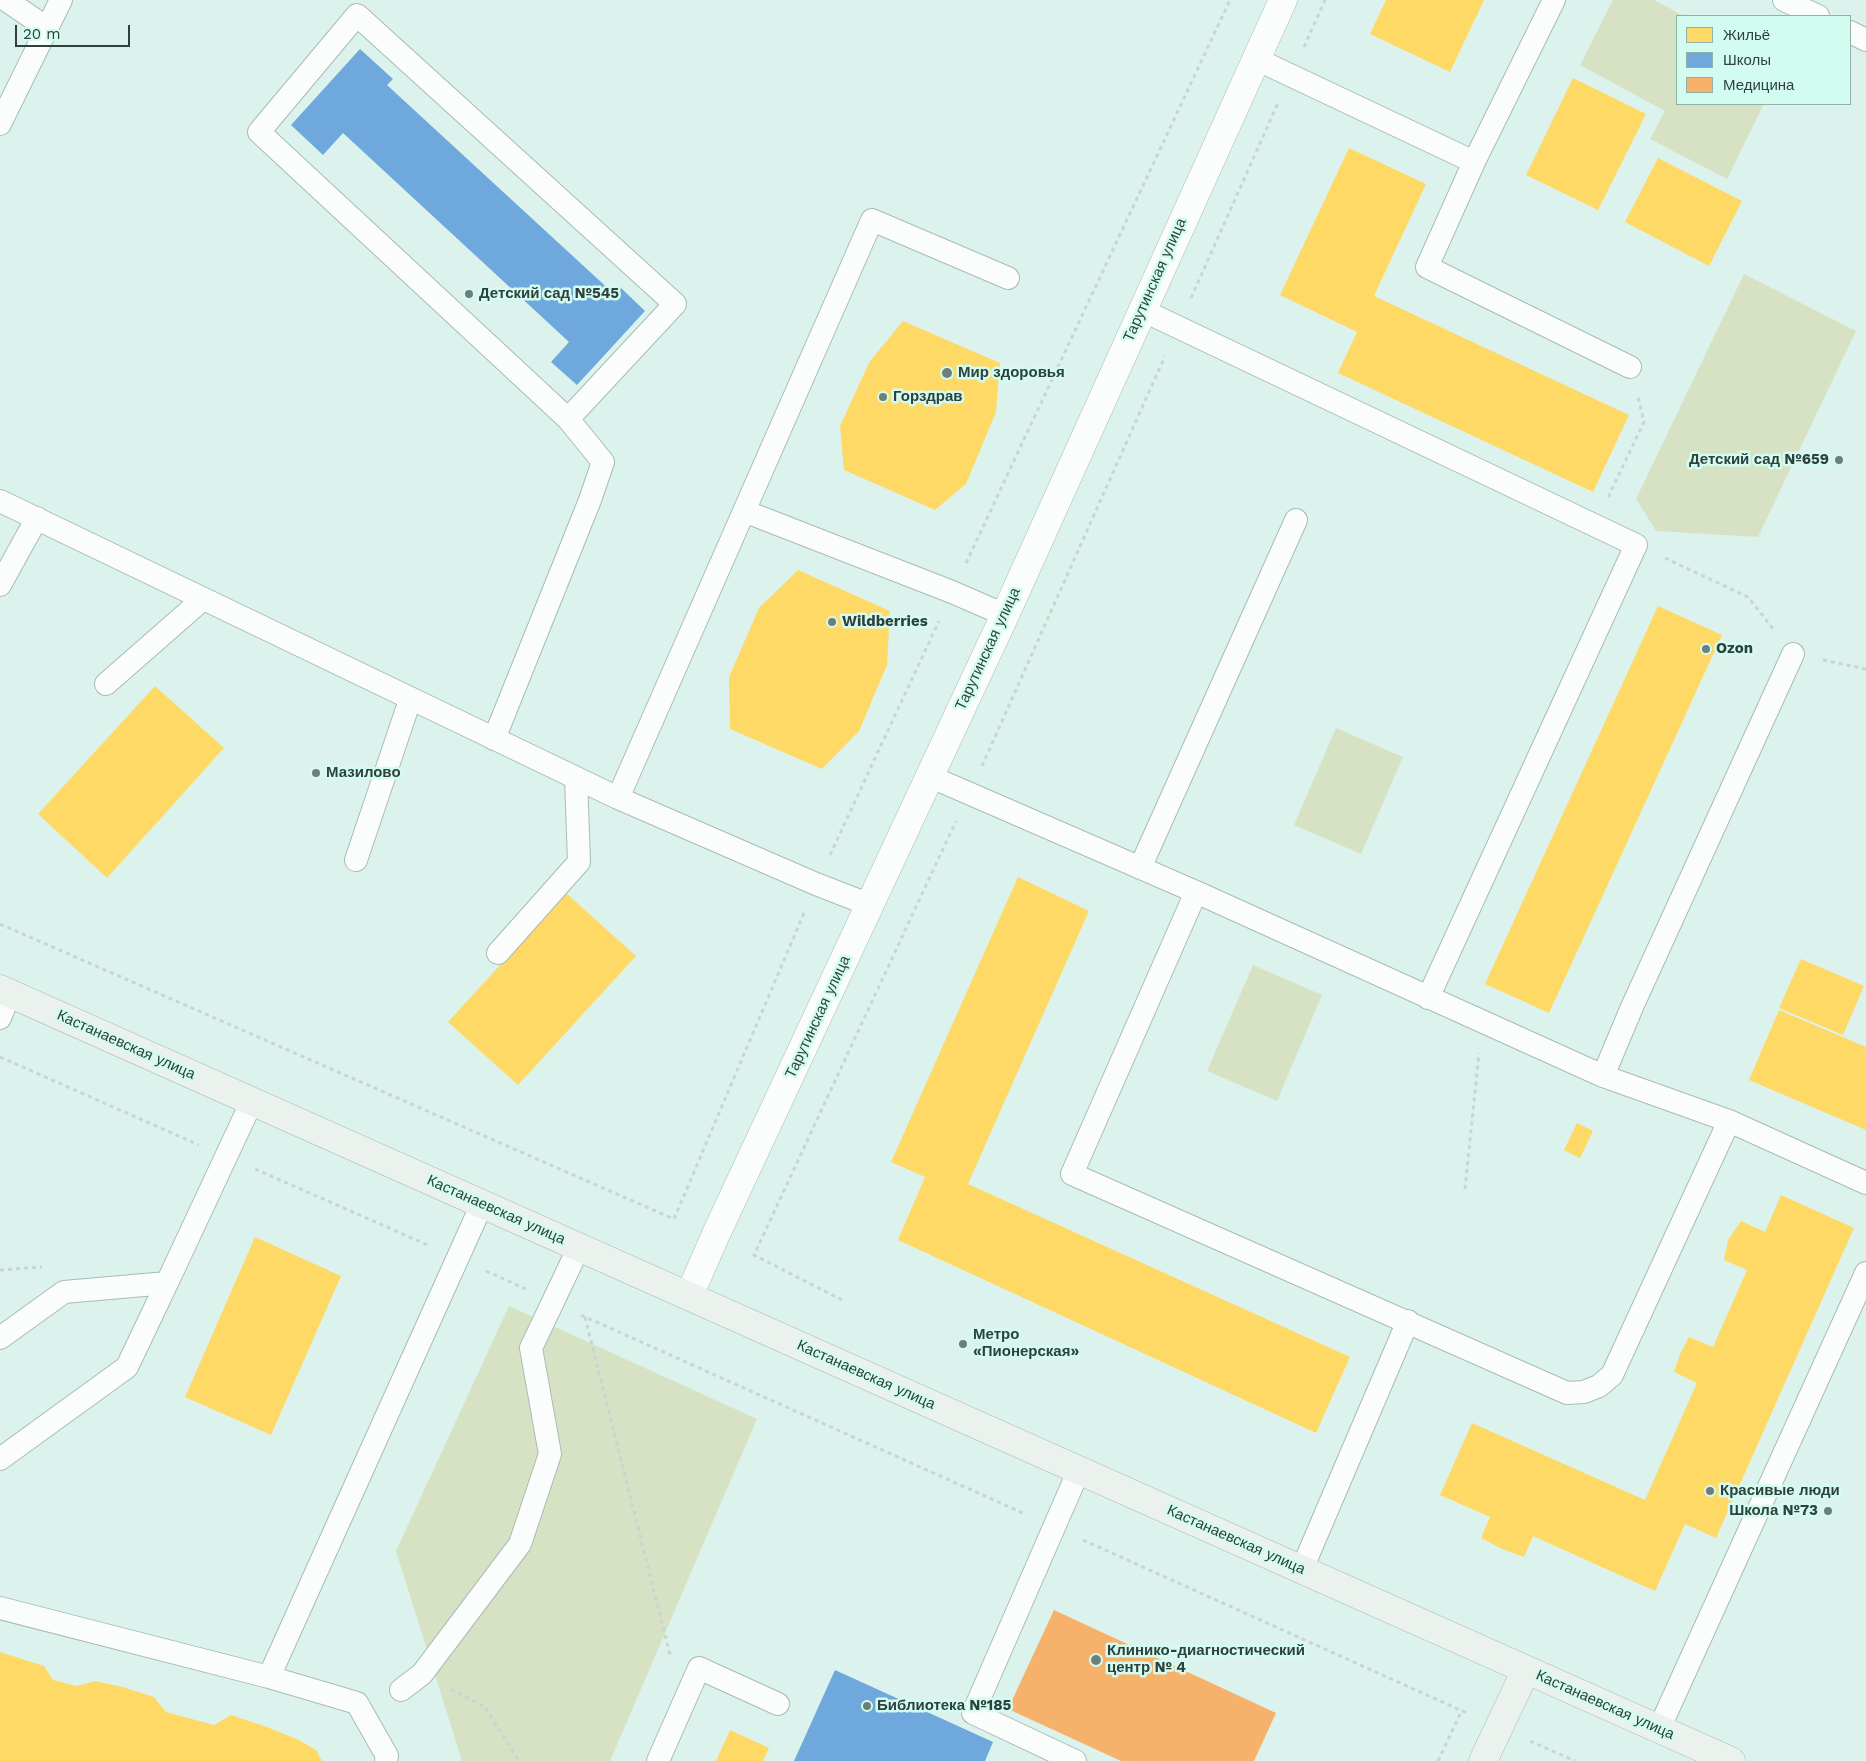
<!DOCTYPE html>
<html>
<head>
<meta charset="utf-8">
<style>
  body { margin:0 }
  #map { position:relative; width:1866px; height:1761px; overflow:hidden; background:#dcf3ed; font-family:"Work Sans",sans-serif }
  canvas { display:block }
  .legend { position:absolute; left:1676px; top:15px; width:175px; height:90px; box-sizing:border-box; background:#d3fcf1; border:1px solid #92b1a9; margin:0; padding:6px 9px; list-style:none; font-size:15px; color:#30403c }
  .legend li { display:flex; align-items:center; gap:10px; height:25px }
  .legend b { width:25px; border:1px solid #92b1a9 }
  .scale { position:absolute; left:15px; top:25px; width:115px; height:22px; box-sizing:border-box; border:2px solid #30403c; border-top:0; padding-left:6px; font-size:15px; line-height:18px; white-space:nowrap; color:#30403c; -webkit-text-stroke:4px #d3fcf1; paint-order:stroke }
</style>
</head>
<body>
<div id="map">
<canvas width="1866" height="1761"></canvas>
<ul class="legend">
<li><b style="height:14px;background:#ffd966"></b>Жильё</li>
<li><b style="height:14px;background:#6fa8dc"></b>Школы</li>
<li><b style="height:14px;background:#f6b26b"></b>Медицина</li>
</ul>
<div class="scale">20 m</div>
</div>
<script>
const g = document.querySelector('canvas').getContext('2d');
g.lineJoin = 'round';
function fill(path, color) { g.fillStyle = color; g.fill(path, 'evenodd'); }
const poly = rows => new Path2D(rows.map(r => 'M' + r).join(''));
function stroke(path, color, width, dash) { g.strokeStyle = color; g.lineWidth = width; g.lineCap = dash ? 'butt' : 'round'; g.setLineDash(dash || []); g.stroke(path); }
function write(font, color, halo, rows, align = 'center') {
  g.font = font + ' "Work Sans",sans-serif'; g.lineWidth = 5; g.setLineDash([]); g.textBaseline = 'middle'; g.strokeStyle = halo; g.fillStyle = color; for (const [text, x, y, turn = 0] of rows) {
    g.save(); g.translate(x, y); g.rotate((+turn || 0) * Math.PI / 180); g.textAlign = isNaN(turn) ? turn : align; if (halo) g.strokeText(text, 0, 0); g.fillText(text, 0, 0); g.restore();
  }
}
fill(poly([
  [1613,0,1654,0,1684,16,1677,16,1677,104,1764,104,1727,179,1650,139,1665,111,1580,65],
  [1744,274,1856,331,1758,537,1656,531,1636,499],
  [1336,728,1403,757,1361,854,1294,825],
  [1253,965,1322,995,1277,1101,1207,1071],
  [509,1306,757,1419,610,1761,462,1761,396,1551]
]), '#d6e2c3');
fill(poly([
  [1386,0,1484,0,1450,72,1370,34],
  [1573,78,1646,114,1598,210,1526,175],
  [1349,148,1426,184,1374,296,1629,415,1593,492,1338,373,1357,332,1280,295],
  [1658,158,1742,201,1709,266,1625,222],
  [903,321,1000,363,996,412,966,484,935,510,844,470,840,426,870,361],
  [798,570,890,611,887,665,859,731,822,769,730,729,729,677,759,608],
  [1658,606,1722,635,1549,1013,1485,984],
  [155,686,224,748,107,878,38,814],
  [1018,877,1089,911,968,1184,1350,1357,1316,1433,898,1240,925,1177,891,1162],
  [566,893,636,956,518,1085,448,1022],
  [1801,959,1864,986,1843,1035,1779,1008],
  [1779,1010,1866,1047,1866,1130,1749,1080],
  [1577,1123,1593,1131,1580,1158,1564,1150],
  [1781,1195,1854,1228,1716,1538,1685,1524,1655,1591,1533,1536,1524,1557,1502,1549,1481,1538,1490,1517,1440,1495,1472,1423,1645,1500,1697,1383,1674,1372,1680,1354,1689,1337,1713,1347,1747,1270,1724,1260,1728,1240,1741,1221,1765,1232],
  [255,1237,341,1276,271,1435,185,1397],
  [0,1652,44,1666,53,1680,77,1686,95,1681,123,1687,154,1697,166,1712,214,1725,231,1715,267,1727,299,1740,316,1750,322,1761,0,1761],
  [730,1730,769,1748,763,1761,716,1761]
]), '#ffd966');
fill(poly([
  [360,49,393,79,387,85,614,294,620,287,645,311,577,385,551,362,569,342,343,133,323,155,291,125],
  [835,1670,993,1742,985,1761,794,1761]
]), '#6fa8dc');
fill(poly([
  [1054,1610,1276,1713,1254,1761,1121,1761,1008,1709]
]), '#f6b26b');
const lane = poly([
  [6,0,47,28],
  [1784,0,1818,16],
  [1850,32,1866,40],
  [1256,59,1474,162,1554,0],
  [0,124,61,0],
  [1474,162,1427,267,1630,367],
  [1142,310,1636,545,1428,998],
  [0,501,618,798,816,884,870,905],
  [744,511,952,592,1005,615],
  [0,585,37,518],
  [106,684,203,599],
  [494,739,590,500,603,462,568,419,259,132,357,15,675,304,568,419],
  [929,776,1196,892,1072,1174,1567,1393,1584,1392,1599,1386,1612,1375,1729,1121],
  [618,798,872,220,1008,278],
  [356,860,410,700],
  [1140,868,1296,520],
  [1196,892,1603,1076,1729,1121,1866,1183],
  [498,953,579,862,576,778],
  [0,1018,10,993],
  [1603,1076,1632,1007,1793,654],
  [0,1338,64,1292,167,1283,252,1101],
  [0,1459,127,1367,167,1283],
  [1302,1569,1408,1321],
  [0,1608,269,1677,357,1703,387,1756,386,1761],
  [269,1677,482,1204],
  [401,1690,422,1674,520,1544,550,1454,531,1348,579,1247],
  [1659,1729,1866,1273],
  [658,1761,699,1668,778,1704],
  [1075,1761,973,1713,1079,1470]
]);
const street = poly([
  [689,1296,716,1234,1005,615,1283,0]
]);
const secondary = poly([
  [0,989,1731,1761],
  [1483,1761,1526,1670]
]);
stroke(lane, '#a9bbb7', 24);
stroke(street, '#a9bbb7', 29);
stroke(secondary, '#a9bbb7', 29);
stroke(poly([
  [1304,47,1325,0],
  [1191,298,1278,103],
  [1610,497,1609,495,1644,422,1638,397],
  [1665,558,1748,597,1774,630],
  [966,563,1230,0],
  [1823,660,1866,669],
  [982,766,1165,356],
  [830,855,939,621],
  [0,924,674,1219,804,913],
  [0,1057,199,1145],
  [255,1169,430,1246],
  [1465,1189,1479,1053],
  [0,1270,42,1267],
  [486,1271,526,1289],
  [842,1300,754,1255,956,821],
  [581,1315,1025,1514],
  [585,1317,670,1655],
  [1083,1540,1469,1714],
  [451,1689,485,1707,519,1761],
  [1530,1741,1575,1761],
  [1438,1761,1462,1710]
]), '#cbd4d2', 3, [4, 4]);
stroke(lane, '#fafdfc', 22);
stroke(street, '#fafdfc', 28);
stroke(secondary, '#ebf2ee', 28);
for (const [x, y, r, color] of [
  [469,294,5,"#6c7f7a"],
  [947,373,6,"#6c7f7a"],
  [883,397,5,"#6c7f7a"],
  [1839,460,5,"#6c7f7a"],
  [832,622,5,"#6c7f7a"],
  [1706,649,5,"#6c7f7a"],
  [316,773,5,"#6c7f7a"],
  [963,1344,5,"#6c7f7a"],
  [1710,1491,5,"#6c7f7a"],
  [1828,1511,5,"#6c7f7a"],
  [1096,1660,6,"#6c7f7a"],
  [867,1706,5,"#6c7f7a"]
]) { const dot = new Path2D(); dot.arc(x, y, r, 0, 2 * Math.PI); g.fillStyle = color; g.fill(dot); stroke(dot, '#d3fcf1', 2); }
write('15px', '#30403c', '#d3fcf1', [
  ["Тарутинская улица",1155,280,-66],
  ["Тарутинская улица",988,649,-65],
  ["Тарутинская улица",818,1017,-65],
  ["Кастанаевская улица",126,1045,24],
  ["Кастанаевская улица",496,1210,24],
  ["Кастанаевская улица",866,1375,24],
  ["Кастанаевская улица",1236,1540,24],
  ["Кастанаевская улица",1605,1705,24]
]);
write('bold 15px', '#30403c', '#d3fcf1', [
  ["Детский сад №545",479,294],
  ["Мир здоровья",958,373],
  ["Горздрав",893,397],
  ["Детский сад №659",1829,460,"right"],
  ["Wildberries",842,622],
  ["Ozon",1716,649],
  ["Мазилово",326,773],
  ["Метро",973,1335],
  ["«Пионерская»",973,1352],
  ["Красивые люди",1720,1491],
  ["Школа №73",1818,1511,"right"],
  ["Клинико-диагностический",1107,1651],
  ["центр № 4",1107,1668],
  ["Библиотека №185",877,1706]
], 'left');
</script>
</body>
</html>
